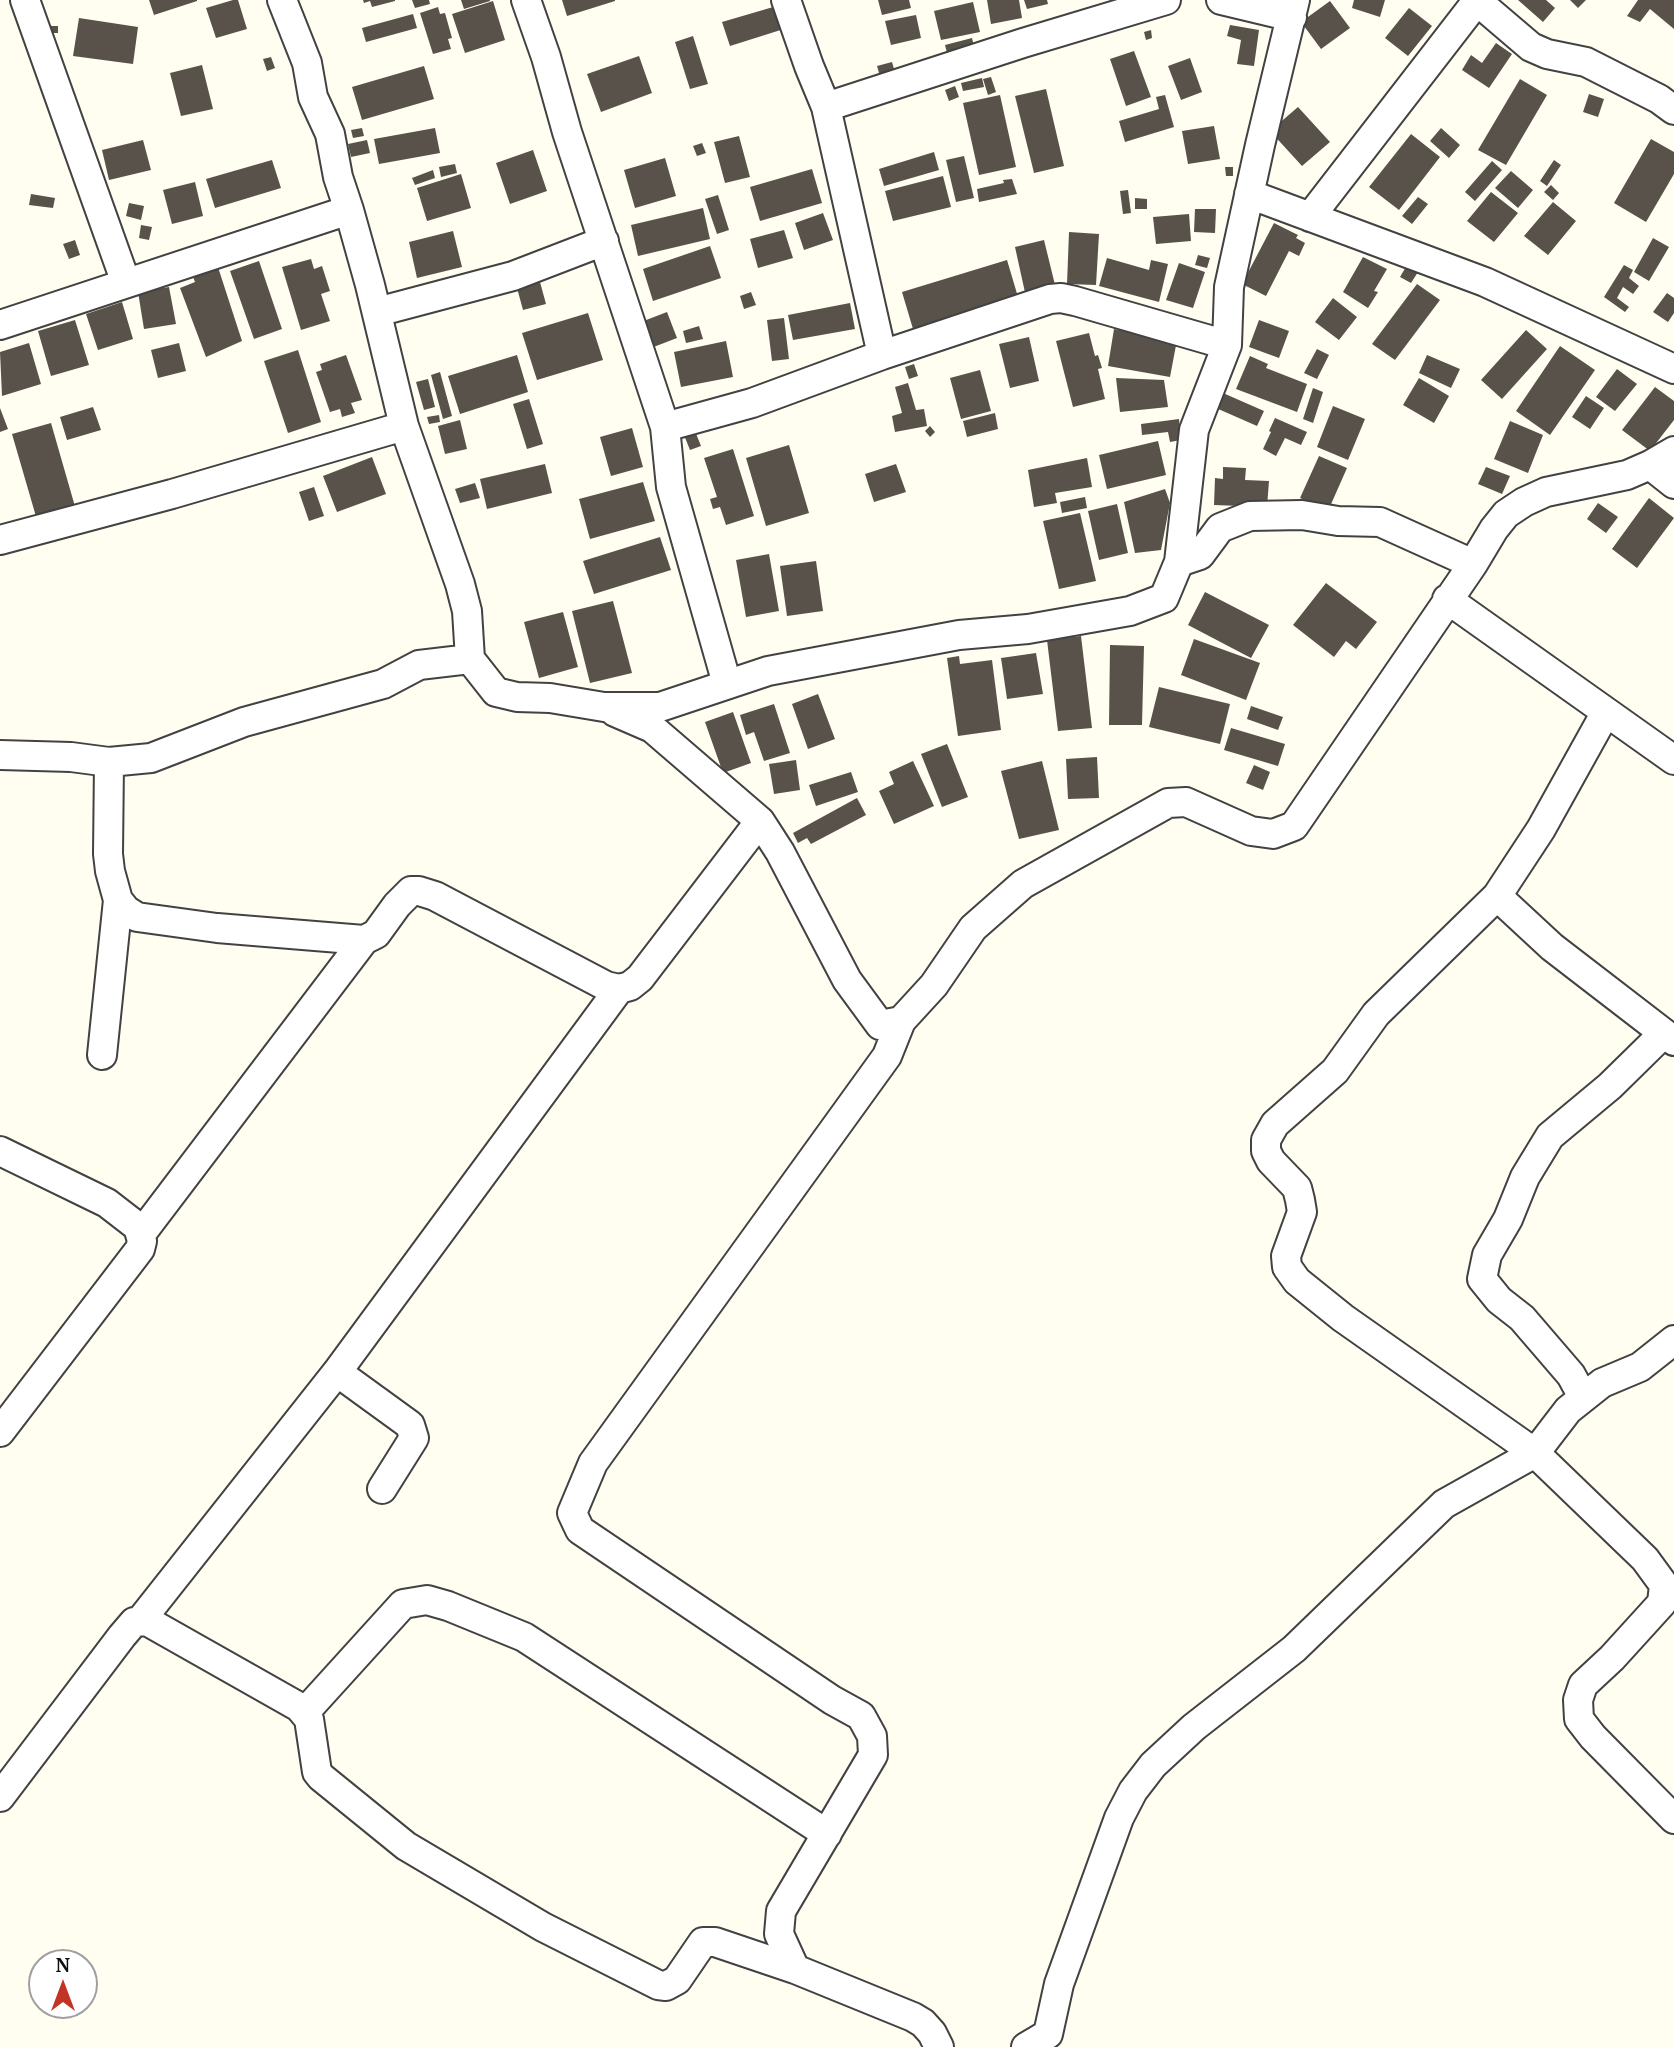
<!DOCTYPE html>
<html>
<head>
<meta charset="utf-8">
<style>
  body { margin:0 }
  #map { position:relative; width:1674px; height:2047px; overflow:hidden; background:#fffef1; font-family:"PT Serif",serif }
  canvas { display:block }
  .north { position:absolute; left:28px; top:1949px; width:70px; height:70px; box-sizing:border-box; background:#fff; border:2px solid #9f9f9f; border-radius:50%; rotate:0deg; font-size:19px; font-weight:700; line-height:28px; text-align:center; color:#0f0f0f }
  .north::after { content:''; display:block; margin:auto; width:24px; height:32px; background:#c13525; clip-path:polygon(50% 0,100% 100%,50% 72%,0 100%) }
</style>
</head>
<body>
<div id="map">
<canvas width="1674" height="2047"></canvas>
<div class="north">N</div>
</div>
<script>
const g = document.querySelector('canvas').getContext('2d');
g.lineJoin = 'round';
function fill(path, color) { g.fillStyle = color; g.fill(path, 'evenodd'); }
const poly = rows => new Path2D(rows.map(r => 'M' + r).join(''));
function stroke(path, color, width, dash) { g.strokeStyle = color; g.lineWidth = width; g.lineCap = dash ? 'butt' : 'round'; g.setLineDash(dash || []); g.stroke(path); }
fill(poly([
  [149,0,197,0,197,1,154,15],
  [233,0,238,0,247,29,216,38,206,8],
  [363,0,395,0,395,1,372,7,370,1,364,3],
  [412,0,429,0,430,4,415,8],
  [461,0,490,0,490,1,464,9],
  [562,0,615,0,615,1,567,16],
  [878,0,909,0,911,8,882,15],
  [987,0,1019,0,1022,18,991,24],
  [1024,0,1047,0,1048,4,1027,9],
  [1354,0,1385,0,1380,17,1352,8],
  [1518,0,1546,0,1555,8,1543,22],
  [1570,0,1586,0,1578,8],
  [1638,0,1674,0,1674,29,1650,9,1640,22,1627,16],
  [493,1,505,40,465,53,452,14],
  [1330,1,1350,28,1321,49,1301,22],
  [973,2,980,32,941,40,934,11],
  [780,5,787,28,730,46,722,22],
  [438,7,440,14,445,13,452,38,448,39,451,49,433,54,420,13],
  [1409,8,1432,26,1408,56,1385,38],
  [413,14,417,28,366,42,362,28],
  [916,15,921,38,891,45,885,21],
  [79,18,138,27,133,64,73,56],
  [1230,25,1259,30,1254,66,1237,64,1241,40,1227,36],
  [47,26,58,26,58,33,47,33],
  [1151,30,1152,38,1146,40,1144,32],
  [693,36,708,84,690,89,675,42],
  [972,38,976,55,949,61,945,45],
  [1496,43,1512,54,1489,88,1462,70,1471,55,1482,63],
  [1134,51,1151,97,1126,106,1110,59],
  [639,56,652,93,601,112,587,74],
  [271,57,275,68,267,71,263,59],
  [1190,58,1202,92,1181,100,1168,66],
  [892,62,896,76,881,80,877,66],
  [202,65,213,109,181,116,170,73],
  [424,66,434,99,362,120,352,87],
  [991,77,996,92,988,95,983,79],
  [982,78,984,87,963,91,961,83],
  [1520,79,1547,95,1506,165,1478,150],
  [955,86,959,97,949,101,945,90],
  [1046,89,1064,166,1034,173,1015,96],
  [1589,94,1604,99,1598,117,1583,112],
  [1000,95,1016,167,979,175,963,103],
  [1165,95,1174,127,1125,142,1119,121,1159,109,1156,97],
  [1298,107,1330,142,1302,166,1270,131],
  [1214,126,1220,159,1188,164,1182,131],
  [362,128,364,136,353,138,351,130],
  [435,128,440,153,379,164,374,139],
  [1441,128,1460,145,1449,158,1430,141],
  [1411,134,1440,157,1399,210,1369,187],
  [739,136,750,177,725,183,714,142],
  [1651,139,1674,152,1674,174,1646,222,1614,203],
  [143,140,151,170,109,180,102,150],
  [367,140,370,153,351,157,348,144],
  [702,143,706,153,697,156,693,146],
  [533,150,547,191,510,204,496,163],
  [934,152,939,170,884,186,879,169],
  [964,156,974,198,956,202,946,160],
  [665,158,676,196,635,208,624,170],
  [272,160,281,188,215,208,206,179],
  [1554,160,1561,165,1547,186,1540,181],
  [1492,161,1502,170,1475,201,1465,192],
  [455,164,457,173,441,177,439,167],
  [1225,167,1233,167,1233,176,1226,176],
  [812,169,822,203,760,221,750,187],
  [433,170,435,178,415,185,412,178],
  [1511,171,1533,190,1518,208,1495,188],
  [461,174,471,208,427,221,417,188],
  [943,176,951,207,893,221,885,191],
  [1012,179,1017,194,979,202,977,189,1004,183,1003,180],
  [195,182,203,216,172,224,163,190],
  [1551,185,1559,193,1553,200,1544,192],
  [1128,190,1131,213,1123,214,1120,191],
  [1491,192,1518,213,1494,242,1467,221],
  [31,194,55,198,53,208,29,205],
  [718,195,729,230,717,234,705,199],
  [1418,197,1428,204,1412,224,1402,216],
  [1135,198,1147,199,1147,209,1135,209],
  [1553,202,1576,221,1548,255,1524,236],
  [129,203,144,206,141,220,126,216],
  [703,208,710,239,638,256,631,225],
  [1195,209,1216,209,1215,233,1194,232],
  [823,213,833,240,804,250,795,223],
  [1189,214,1191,241,1156,244,1153,217],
  [1274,223,1298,235,1296,238,1305,243,1299,256,1289,251,1266,296,1242,284],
  [141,225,152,227,149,240,139,238],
  [784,230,793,258,758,268,750,239],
  [453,231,462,267,417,278,409,242],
  [1069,232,1099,234,1096,285,1067,284],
  [1653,238,1669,247,1649,281,1634,272],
  [75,240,80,255,69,259,63,244],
  [1044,240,1056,289,1026,297,1015,247],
  [710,246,721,278,653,301,643,269],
  [1198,255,1210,258,1207,268,1195,265],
  [1363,257,1387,269,1374,291,1378,292,1368,308,1343,292],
  [1107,258,1149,270,1151,260,1168,264,1159,302,1099,286],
  [311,259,314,269,322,266,330,291,321,294,330,321,301,330,282,267],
  [1007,260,1018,297,913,329,902,292],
  [216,261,242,341,206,357,180,288,195,282,190,269],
  [259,261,282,329,254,339,230,271],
  [1179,263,1205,272,1193,308,1166,300],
  [1407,265,1418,272,1411,283,1400,277],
  [1624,265,1633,270,1629,278,1639,286,1633,294,1623,287,1617,298,1629,307,1625,312,1604,297],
  [540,282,546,304,523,310,517,288],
  [1417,284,1440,300,1395,360,1372,344],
  [169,287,176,324,144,329,138,292],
  [751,292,756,305,744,309,740,296],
  [1667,293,1674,298,1674,313,1668,322,1653,312],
  [1333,298,1357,317,1339,340,1315,322],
  [122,302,133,339,98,350,86,314],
  [850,303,855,329,793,340,788,315],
  [667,312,677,338,651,348,641,322],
  [588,313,603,360,537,380,522,333],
  [784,318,789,359,772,361,767,320],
  [75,320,89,365,51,376,38,331],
  [1259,320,1289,331,1279,358,1249,347],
  [699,326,703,339,686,343,683,331],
  [1114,329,1177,340,1170,377,1108,366],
  [1526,330,1547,349,1502,399,1481,380],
  [1089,333,1095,356,1098,355,1102,368,1098,369,1105,399,1073,407,1056,341],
  [1029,337,1039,381,1010,388,999,344],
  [726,341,733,377,681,387,674,352],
  [29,343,41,384,2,396,0,352],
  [179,343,186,371,158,378,151,350],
  [1560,346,1595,370,1550,435,1516,411],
  [1317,349,1329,355,1317,379,1304,373],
  [298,350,321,422,288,433,264,361],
  [346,355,362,400,351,403,355,413,342,417,340,409,330,412,316,372,322,370,320,364],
  [517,355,528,392,460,414,448,376],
  [1427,355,1460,369,1451,388,1419,373],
  [1250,356,1268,364,1266,368,1307,384,1297,412,1236,389],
  [914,364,918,376,909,379,905,367],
  [1617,369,1637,384,1615,411,1596,397],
  [980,370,991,411,961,419,950,378],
  [440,372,452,416,443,419,431,375],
  [1116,378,1164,380,1168,407,1120,412],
  [1419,378,1449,396,1434,423,1403,405],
  [428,379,435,407,424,410,416,382],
  [908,383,916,410,924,409,927,426,895,432,892,416,902,413,895,387],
  [1655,387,1674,401,1674,420,1650,451,1622,430],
  [1313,388,1323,392,1313,423,1303,419],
  [1223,393,1264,411,1257,426,1216,408],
  [1586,396,1604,408,1590,429,1572,417],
  [529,399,543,444,527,449,513,404],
  [1333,406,1365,419,1348,460,1317,447],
  [93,407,101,430,67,440,60,417],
  [0,408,8,429,0,432],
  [995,413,998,429,967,437,963,421],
  [439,415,440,422,429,424,427,417],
  [1275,418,1307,432,1301,445,1285,438,1276,456,1263,449,1271,432,1269,431],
  [1179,419,1181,440,1170,442,1168,432,1142,435,1141,424],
  [460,420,467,449,445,454,438,426],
  [1510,421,1543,435,1528,473,1494,459],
  [51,423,76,510,37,520,12,434],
  [930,426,935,432,930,437,925,431],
  [632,428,643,467,611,476,600,437],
  [695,431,701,446,690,450,684,435],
  [1158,441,1166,475,1107,489,1099,455],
  [789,445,809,513,766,526,746,458],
  [733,449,754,516,726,525,720,507,713,509,710,499,717,497,704,458],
  [1319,456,1347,468,1328,511,1300,498],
  [372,457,386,494,337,512,323,476],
  [1087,458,1092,487,1055,493,1057,503,1034,507,1028,470],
  [545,464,552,493,487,509,480,479],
  [896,464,906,492,874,502,865,474],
  [1223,467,1246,468,1245,480,1269,481,1267,507,1214,505,1215,478,1223,479],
  [1486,467,1510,476,1502,494,1478,484],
  [643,482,655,521,590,539,579,499],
  [475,483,480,498,460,503,455,489],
  [314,487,324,516,309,521,299,492],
  [1165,489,1170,503,1161,550,1135,553,1124,502],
  [1085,497,1087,508,1062,513,1060,502],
  [1649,498,1674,518,1637,568,1612,549],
  [1598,503,1618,517,1606,533,1587,519],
  [1117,504,1128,553,1099,560,1088,511],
  [1080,513,1096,581,1059,589,1043,521],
  [660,537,671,570,594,594,583,561],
  [769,554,779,611,746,617,736,560],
  [816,561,823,611,787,616,780,566],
  [1326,583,1377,622,1356,649,1346,641,1334,657,1293,625],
  [1205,592,1269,625,1251,658,1188,625],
  [613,601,632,673,590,683,572,611],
  [563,612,578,667,539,678,524,622],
  [1081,636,1092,728,1058,731,1047,640],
  [1194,639,1260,663,1246,700,1181,675],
  [1110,645,1144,646,1142,725,1109,725],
  [1036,653,1043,694,1007,699,1001,658],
  [959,656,960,664,992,660,1001,730,958,736,947,658],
  [1159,687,1230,704,1220,744,1149,727],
  [818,694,835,739,808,749,792,704],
  [774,704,790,753,764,761,754,732,746,735,740,715],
  [1251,706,1283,717,1278,730,1247,719],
  [733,712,751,763,723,773,705,722],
  [1231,728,1285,744,1278,766,1224,750],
  [947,744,968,797,942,807,921,754],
  [1097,757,1099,798,1068,799,1066,759],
  [796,760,800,790,774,794,769,764],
  [913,761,934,806,894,824,879,791,894,784,889,772],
  [1042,761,1059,830,1019,839,1001,771],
  [1254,765,1270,772,1263,790,1246,783],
  [851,772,858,792,816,806,809,785],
  [857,798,866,815,811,844,807,838,798,843,793,833]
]), '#58524b');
const minor = poly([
  [25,0,126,283],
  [282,0,307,63,313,97,330,134,338,177,349,210,370,285,404,426,460,584,467,611,470,659],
  [526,0,546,57,567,132,665,427,671,487,727,684],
  [786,0,809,66,826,107,882,355],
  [1221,0,1292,17],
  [1476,0,1531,47,1547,54,1586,62,1659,99,1674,110],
  [826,107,1023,43,1166,0],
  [1249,194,1485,282,1674,369],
  [1310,217,1477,1],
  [377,312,513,276,604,241],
  [0,325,349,210],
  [665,427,752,403,882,355,1050,299,1061,298,1075,301,1227,345],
  [1650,465,1674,484],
  [0,540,172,494,404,426],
  [1179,562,1200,555,1220,528,1250,516,1302,515,1338,521,1380,522,1473,564],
  [1447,599,1674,760],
  [615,712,652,728,760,821,780,852,847,980,880,1025,901,1021,934,985,973,928,1023,884,1168,803,1186,802,1251,831,1273,834,1294,826,1473,564,1494,529,1506,514,1524,502,1546,492,1627,475,1650,465,1674,451],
  [1606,712,1541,829,1497,896,1376,1014,1335,1071,1275,1124,1266,1140,1266,1151,1271,1161,1297,1188,1300,1200,1302,1212,1286,1256,1287,1267,1297,1281,1343,1318,1535,1453,1645,1559,1664,1585,1662,1603,1612,1658,1583,1685,1578,1700,1579,1719,1593,1737,1674,1819],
  [0,755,71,757,109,762,151,758,244,722,383,684,419,665,470,659,496,692,517,697,550,698,604,707,660,707,768,671,959,635,1028,629,1130,611,1164,598,1179,562,1194,430,1227,345,1229,287,1260,145,1295,0],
  [109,762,108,854,110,871,118,900,126,910,137,917,217,928,364,940,376,934,397,905,411,891,419,891,435,896,606,986,619,989,630,986,640,978,760,821],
  [1497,896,1552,947,1674,1041],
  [102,1055,118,900],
  [0,1151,107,1203,138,1227,142,1241,140,1249,0,1432],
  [141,1234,364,940],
  [337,1372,410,1425,414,1438,382,1489],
  [1583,1397,1571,1375,1522,1318,1499,1300,1482,1279,1487,1255,1508,1219,1525,1177,1550,1136,1610,1086,1663,1034],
  [141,1620,337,1372,619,989],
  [305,1712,403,1604,427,1600,448,1606,524,1637,827,1834],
  [0,1797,122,1636,134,1622,147,1621,299,1707,309,1719,317,1772,321,1777,406,1846,543,1927,658,1985,666,1986,677,1980,703,1942,715,1942,795,1969,913,2017,923,2023,932,2033,939,2047],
  [795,1969,779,1934,781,1911,873,1755,872,1736,861,1716,832,1700,580,1530,572,1513,593,1463,887,1056,901,1021],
  [1026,2047,1048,2034,1059,1984,1119,1818,1133,1791,1153,1765,1194,1727,1294,1649,1444,1504,1535,1453,1568,1410,1602,1383,1640,1367,1674,1340]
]);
stroke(minor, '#424242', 32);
stroke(minor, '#fff', 28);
</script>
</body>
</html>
